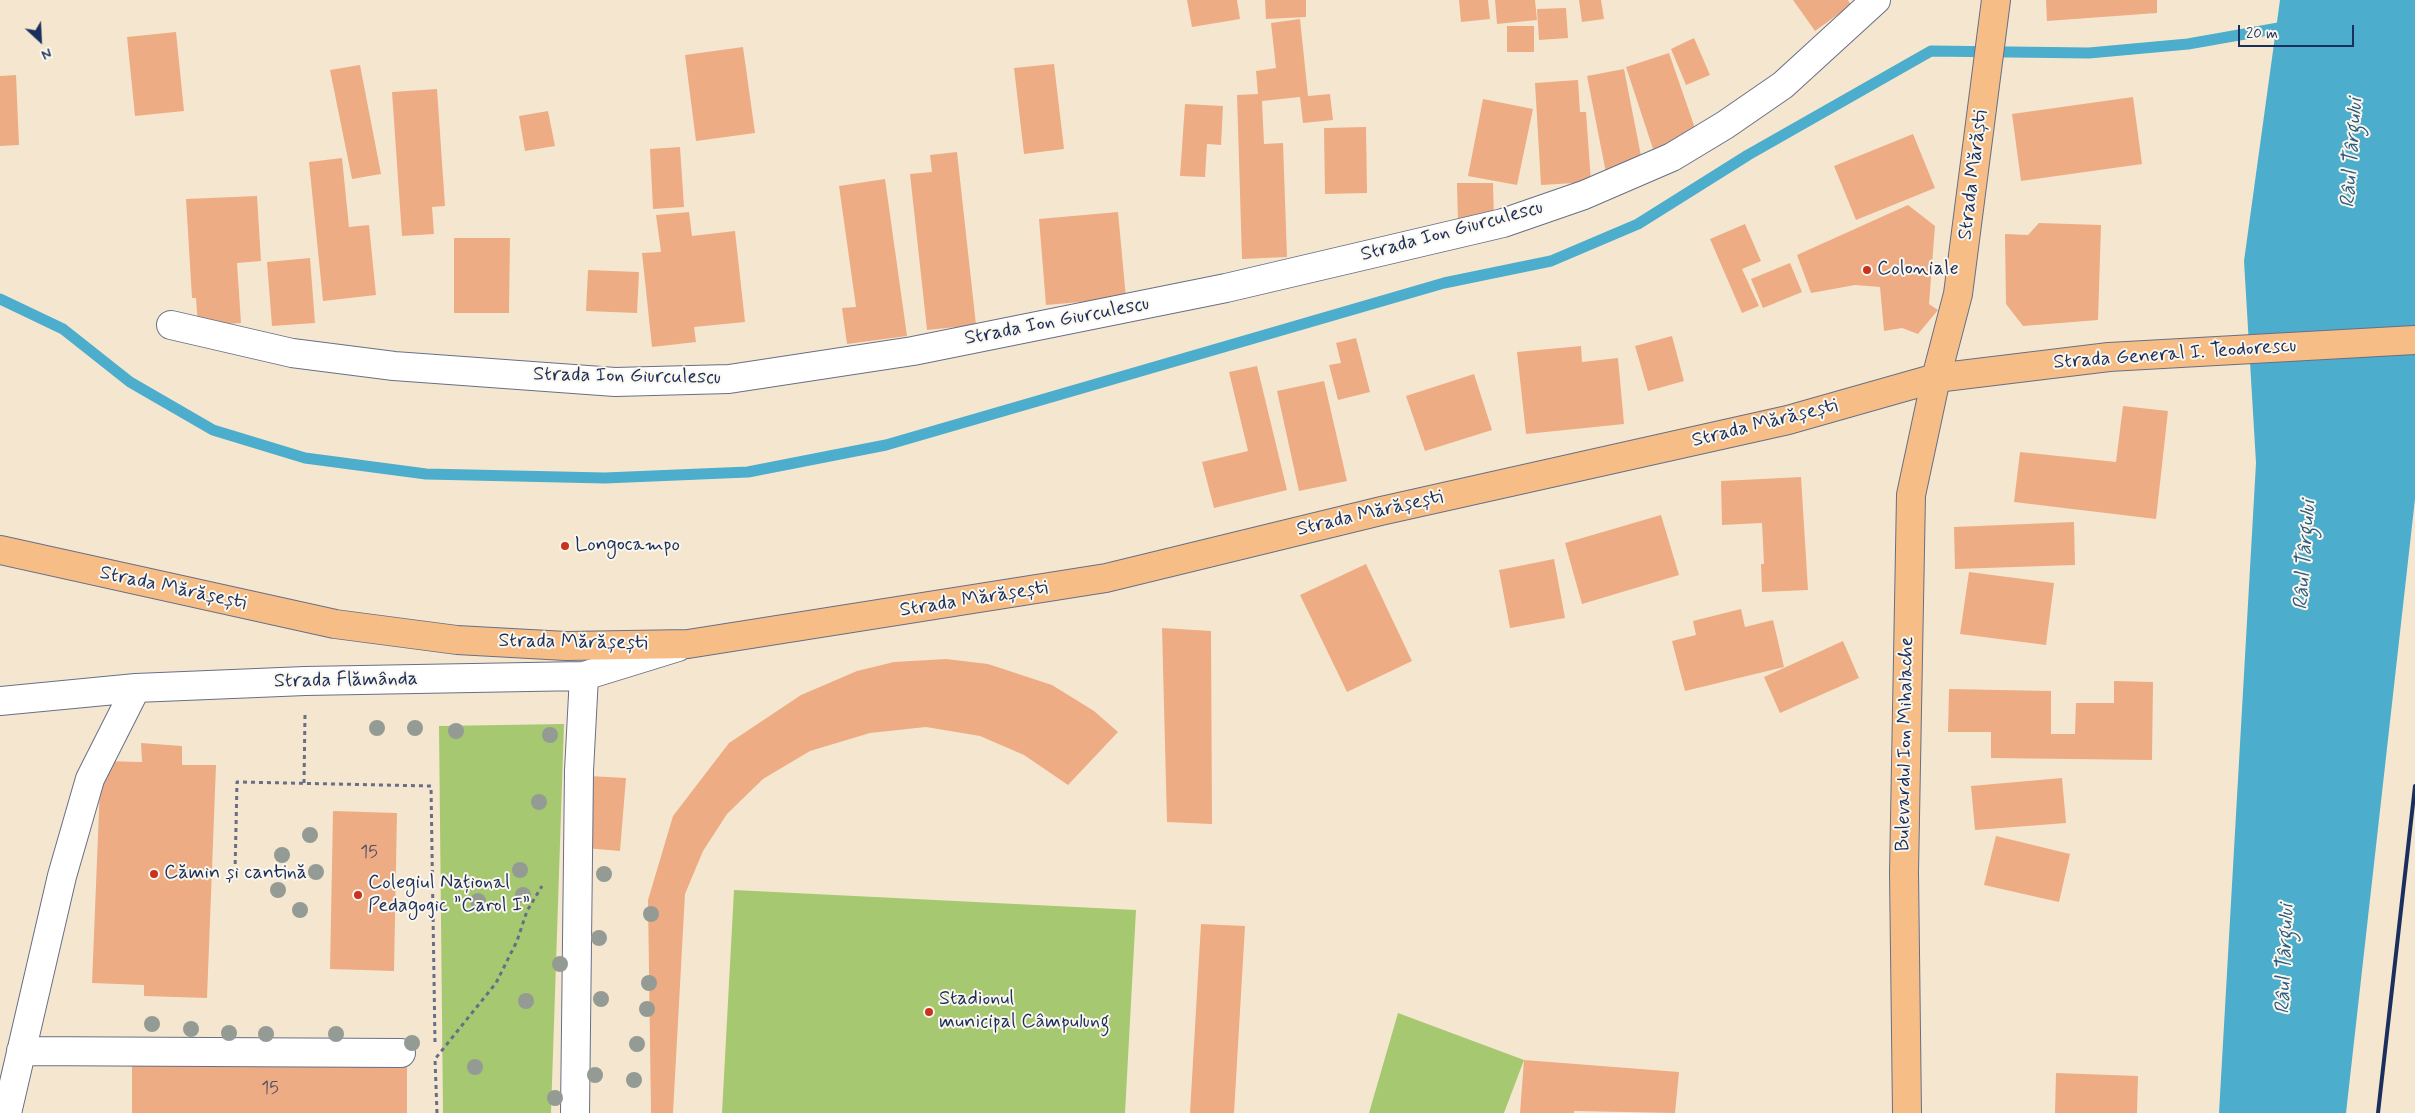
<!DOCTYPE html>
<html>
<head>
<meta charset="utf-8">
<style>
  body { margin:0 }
  #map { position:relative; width:2415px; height:1113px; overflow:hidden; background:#f5e7cf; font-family:Mynerve,sans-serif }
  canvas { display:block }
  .north { position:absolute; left:15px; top:15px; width:50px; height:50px; -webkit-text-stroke:4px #fbf7ec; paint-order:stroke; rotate:155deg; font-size:14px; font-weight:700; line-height:20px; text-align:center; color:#1b2f5e }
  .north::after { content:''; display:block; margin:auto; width:18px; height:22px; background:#1b2f5e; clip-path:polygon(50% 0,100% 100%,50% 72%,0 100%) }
  .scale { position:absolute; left:2238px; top:25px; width:116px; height:22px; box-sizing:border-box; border:2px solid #1b2f5e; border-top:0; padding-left:6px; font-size:15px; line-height:18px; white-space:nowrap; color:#1b2f5e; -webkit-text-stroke:4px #fbf7ec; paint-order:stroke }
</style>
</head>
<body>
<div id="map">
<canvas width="2415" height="1113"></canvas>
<div class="north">N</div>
<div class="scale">20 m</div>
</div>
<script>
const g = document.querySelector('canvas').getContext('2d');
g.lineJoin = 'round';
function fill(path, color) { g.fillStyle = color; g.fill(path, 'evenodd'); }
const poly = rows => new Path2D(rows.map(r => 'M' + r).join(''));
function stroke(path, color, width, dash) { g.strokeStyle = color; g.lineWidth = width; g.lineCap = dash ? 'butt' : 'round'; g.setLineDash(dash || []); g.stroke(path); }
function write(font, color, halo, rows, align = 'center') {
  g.font = font + ' Mynerve,sans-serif'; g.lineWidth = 4; g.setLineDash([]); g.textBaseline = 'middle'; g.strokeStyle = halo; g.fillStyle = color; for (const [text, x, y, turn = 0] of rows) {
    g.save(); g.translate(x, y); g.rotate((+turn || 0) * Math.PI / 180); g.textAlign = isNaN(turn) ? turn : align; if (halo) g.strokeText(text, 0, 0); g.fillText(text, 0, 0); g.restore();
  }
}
fill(poly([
  [564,724,551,1113,443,1113,439,726],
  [734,890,1136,910,1125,1113,722,1113],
  [1398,1013,1524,1060,1504,1113,1369,1113]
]), '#a6c870');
fill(poly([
  [2280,0,2415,0,2415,499,2346,1113,2219,1113,2256,463,2244,261]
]), '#4dadcc');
stroke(poly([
  [0,299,63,329,130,382,213,430,305,458,426,474,605,478,748,472,886,445,1444,283,1551,261,1638,224,1748,155,1931,51,2089,53,2188,44,2290,26]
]), '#4dadcc', 11);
fill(poly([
  [1187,0,1237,0,1240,19,1192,27],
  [1265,0,1306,0,1306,17,1266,19],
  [1459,0,1488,0,1490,19,1461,22],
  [1495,0,1535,0,1537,20,1497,24],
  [1579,0,1601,0,1604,19,1582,22],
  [1793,0,1848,0,1851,5,1815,31],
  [2046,0,2157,0,2157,13,2047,21],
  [1566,8,1568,38,1539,40,1537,9],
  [1300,19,1308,96,1330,94,1333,120,1303,123,1300,97,1262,101,1264,144,1283,143,1287,257,1242,259,1237,95,1258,94,1256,71,1276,68,1271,23],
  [1507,26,1534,26,1534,52,1507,52],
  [176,32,184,111,135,116,127,37],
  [1694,38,1710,75,1686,85,1671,49],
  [743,47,755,133,696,141,685,55],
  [1669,53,1697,134,1653,149,1626,67],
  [1054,64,1064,149,1024,154,1014,68],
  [360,65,381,174,352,179,330,70],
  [1624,69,1643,166,1606,173,1587,76],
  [16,75,19,145,0,146,0,76],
  [1578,80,1580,112,1586,112,1591,182,1541,185,1535,83],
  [437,89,445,206,432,207,434,234,402,236,392,92],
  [2133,97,2142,164,2021,181,2012,114],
  [1483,99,1533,109,1517,185,1468,176],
  [1185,104,1223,106,1221,145,1207,144,1205,177,1180,176],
  [548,111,555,146,525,151,519,116],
  [1366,127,1367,193,1325,194,1324,128],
  [1913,134,1935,188,1856,220,1834,166],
  [680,147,684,207,653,209,650,149],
  [957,152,976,325,927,330,910,174,932,172,930,155],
  [342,158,349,227,369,225,376,295,323,301,309,162],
  [885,179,907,336,847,344,842,308,856,307,839,186],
  [1457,183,1493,183,1494,222,1458,223],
  [257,196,261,261,237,263,241,323,198,326,196,298,192,298,186,199],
  [1908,205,1935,226,1929,304,1938,310,1918,334,1902,328,1884,331,1880,287,1855,285,1811,293,1797,255],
  [689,212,692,236,735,231,745,322,694,327,696,342,652,347,642,253,661,252,656,215],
  [1118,212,1126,298,1046,305,1039,219],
  [2039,223,2101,225,2098,320,2023,326,2006,304,2005,234,2028,235],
  [1745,224,1761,261,1742,269,1759,306,1742,313,1710,239],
  [454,238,510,238,509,313,454,313],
  [310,258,315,323,272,326,267,262],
  [1790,263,1802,292,1763,308,1751,279],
  [588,270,639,272,637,313,586,311],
  [1672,336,1684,381,1648,391,1635,346],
  [1356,338,1370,392,1338,400,1329,365,1341,363,1336,343],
  [1581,346,1582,362,1618,358,1624,424,1526,434,1517,352],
  [1257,366,1287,490,1214,508,1202,462,1248,451,1229,372],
  [1474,374,1492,430,1425,451,1406,396],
  [1324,381,1347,481,1299,491,1277,391],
  [2123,406,2168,411,2156,519,2014,502,2020,452,2116,462],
  [1801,477,1808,590,1762,592,1761,564,1764,564,1762,523,1722,525,1721,481],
  [1661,515,1679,575,1582,604,1565,543],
  [2074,522,2075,565,1955,569,1954,527],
  [1554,559,1565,618,1510,628,1499,570],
  [1366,564,1412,661,1347,692,1300,595],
  [1969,572,2054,583,2046,645,1960,634],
  [1741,609,1745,627,1773,620,1784,667,1685,691,1672,641,1696,635,1693,621],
  [1162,628,1211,631,1212,824,1167,822],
  [1843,641,1859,678,1780,713,1764,677],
  [946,659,988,664,1052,685,1094,711,1118,732,1068,785,1024,755,980,736,926,727,870,733,810,751,763,779,727,814,703,851,685,894,673,1113,651,1113,648,900,673,816,729,743,801,695,857,671,894,662],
  [2114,681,2153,682,2152,760,1991,758,1991,732,1948,732,1949,689,2051,691,2051,734,2075,734,2076,703,2114,703],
  [141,743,182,746,182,765,216,765,207,998,144,996,144,985,92,983,101,761,142,762],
  [589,776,626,778,620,851,585,848],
  [2062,778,2066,823,1975,830,1971,786],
  [333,811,397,813,394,971,330,969],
  [1996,836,2070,854,2059,902,1984,885],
  [1201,924,1245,926,1234,1113,1190,1113],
  [1524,1060,1679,1072,1675,1113,1574,1111,1574,1113,1520,1113],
  [132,1064,407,1065,407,1113,132,1113],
  [2056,1073,2138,1076,2137,1113,2055,1113]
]), '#eeac85');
const minor = poly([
  [171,325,292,353,394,366,615,382,729,379,913,351,1226,288,1503,223,1584,195,1672,157,1725,125,1783,85,1876,0],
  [0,701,136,688,305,681,584,676,678,647],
  [21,1051,401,1053],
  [7,1113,62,876,90,779,136,688],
  [575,1113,579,771,584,676]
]);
const major = poly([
  [0,550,335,624,457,640,566,646,688,644,1106,578,1381,511,1788,420,1936,378,2109,357,2415,340]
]);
const highway = poly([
  [1907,1113,1904,872,1911,495,1936,378,1958,294,1996,0]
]);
stroke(minor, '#676f86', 30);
stroke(major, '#676f86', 30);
stroke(highway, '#676f86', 30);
stroke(poly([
  [304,783,305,714],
  [235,872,237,782,431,786,435,1043],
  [437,1113,435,1059,496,983,517,941,527,911,542,886]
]), '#676f86', 3, [4, 4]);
stroke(minor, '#fff', 28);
stroke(major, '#f6be86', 28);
stroke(highway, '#f6be86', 28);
stroke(poly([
  [2378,1113,2415,786]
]), '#1b2f5e', 4);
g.fillStyle = '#949b94';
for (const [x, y] of [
  [377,728],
  [415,728],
  [456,731],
  [550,735],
  [539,802],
  [310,835],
  [282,855],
  [520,870],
  [316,872],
  [604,874],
  [278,890],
  [523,895],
  [478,901],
  [300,910],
  [651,914],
  [599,938],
  [560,964],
  [649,983],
  [601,999],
  [526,1001],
  [647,1009],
  [152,1024],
  [191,1029],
  [229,1033],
  [266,1034],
  [336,1034],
  [412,1043],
  [637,1044],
  [475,1067],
  [595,1075],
  [634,1080],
  [555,1098]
]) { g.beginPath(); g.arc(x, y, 8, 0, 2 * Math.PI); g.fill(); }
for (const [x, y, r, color] of [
  [1867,270,5,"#c8321e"],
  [565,546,5,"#c8321e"],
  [154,874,5,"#c8321e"],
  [358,895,5,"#c8321e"],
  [929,1012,5,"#c8321e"]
]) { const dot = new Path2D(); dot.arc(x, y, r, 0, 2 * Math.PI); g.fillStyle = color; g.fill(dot); stroke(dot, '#fbf7ec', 2); }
write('18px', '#504e68', null, [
  ["15",369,853],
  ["15",270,1089]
]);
write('20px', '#1b2f5e', '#fbf7ec', [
  ["Strada Mărăști",1974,175,-83],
  ["Strada Ion Giurculescu",1452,232,-15],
  ["Strada Ion Giurculescu",1057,322,-11],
  ["Strada General I. Teodorescu",2175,355,-4],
  ["Strada Ion Giurculescu",627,377,1],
  ["Strada Mărășești",1765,424,-14],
  ["Strada Mărășești",1370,514,-13],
  ["Strada Mărășești",173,589,12],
  ["Strada Mărășești",974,600,-9],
  ["Strada Mărășești",573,643,1],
  ["Strada Flămânda",346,681,-1],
  ["Bulevardul Ion Mihalache",1906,744,-89]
]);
write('20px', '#1b2f5e', '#fbf7ec', [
  ["Coloniale",1877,270],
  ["Longocampo",575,546],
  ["Cămin și cantină",164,874],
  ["Colegiul Național",368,884],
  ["Pedagogic ”Carol I”",368,907],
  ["Stadionul",939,1000],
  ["municipal Câmpulung",939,1023]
], 'left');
write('italic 21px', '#2c5b84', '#fbf7ec', [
  ["Râul Târgului",2353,153,-86],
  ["Râul Târgului",2306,555,-86],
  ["Râul Târgului",2286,959,-88]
]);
</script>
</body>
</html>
